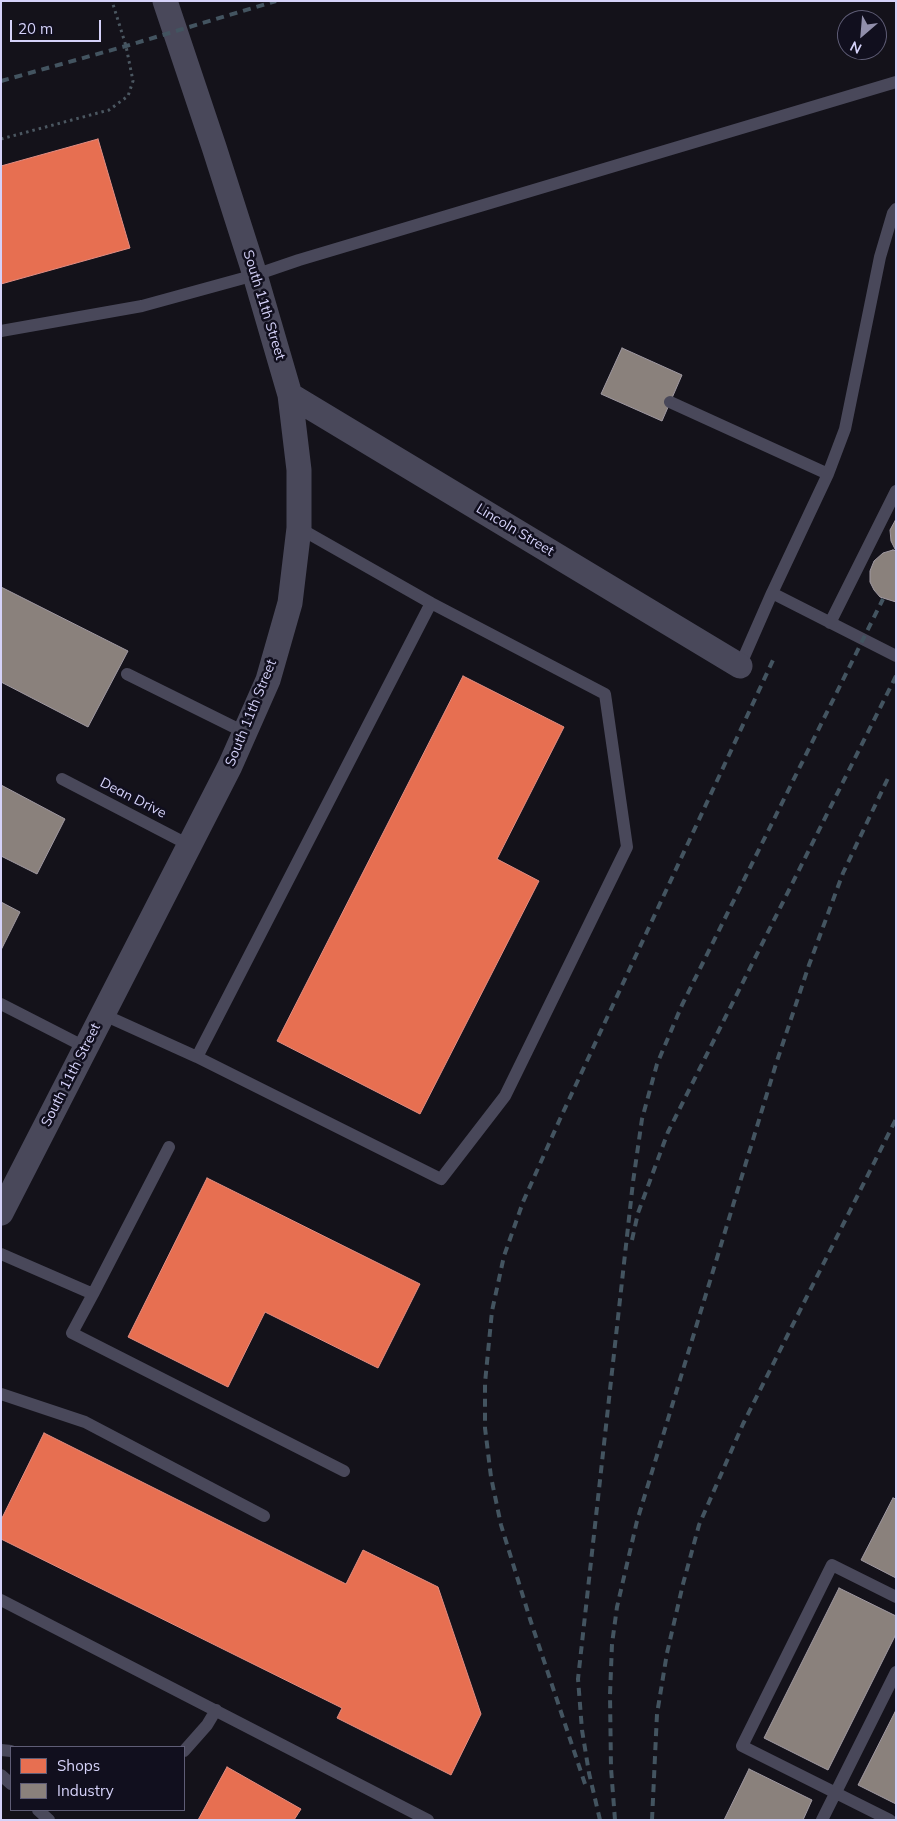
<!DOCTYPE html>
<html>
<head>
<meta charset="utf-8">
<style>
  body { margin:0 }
  #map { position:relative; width:897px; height:1821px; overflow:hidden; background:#14121a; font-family:Mulish,sans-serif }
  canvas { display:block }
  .frame { position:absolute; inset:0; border:2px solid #d5d2f9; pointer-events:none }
  .legend { position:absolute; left:10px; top:1746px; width:175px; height:65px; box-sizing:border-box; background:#110f1e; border:1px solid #5f5d76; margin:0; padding:6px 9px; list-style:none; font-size:15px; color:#d5d2f9 }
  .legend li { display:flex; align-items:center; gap:10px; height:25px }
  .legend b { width:25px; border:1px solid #5f5d76 }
  .north { position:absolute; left:837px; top:10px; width:50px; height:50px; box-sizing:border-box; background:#110f1e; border:1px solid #5f5d76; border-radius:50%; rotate:207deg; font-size:14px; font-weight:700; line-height:20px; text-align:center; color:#d5d2f9 }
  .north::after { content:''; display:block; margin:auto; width:18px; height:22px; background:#918fab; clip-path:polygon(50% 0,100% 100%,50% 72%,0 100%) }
  .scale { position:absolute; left:10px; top:20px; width:91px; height:22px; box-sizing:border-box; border:2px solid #d5d2f9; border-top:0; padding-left:6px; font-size:15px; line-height:18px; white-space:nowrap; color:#d5d2f9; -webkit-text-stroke:4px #110f1e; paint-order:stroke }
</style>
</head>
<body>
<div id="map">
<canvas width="897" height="1821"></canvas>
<div class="frame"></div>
<ul class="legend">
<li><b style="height:14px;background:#e76f51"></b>Shops</li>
<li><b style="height:14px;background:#8a817c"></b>Industry</li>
</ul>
<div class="north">N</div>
<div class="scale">20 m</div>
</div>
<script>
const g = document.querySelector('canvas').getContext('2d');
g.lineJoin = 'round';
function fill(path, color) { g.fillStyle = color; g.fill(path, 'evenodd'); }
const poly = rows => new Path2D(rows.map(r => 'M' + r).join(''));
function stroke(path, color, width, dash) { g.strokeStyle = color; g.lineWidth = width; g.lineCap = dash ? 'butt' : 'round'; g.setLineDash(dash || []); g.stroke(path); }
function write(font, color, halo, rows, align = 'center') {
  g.font = font + ' Mulish,sans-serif'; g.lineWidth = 5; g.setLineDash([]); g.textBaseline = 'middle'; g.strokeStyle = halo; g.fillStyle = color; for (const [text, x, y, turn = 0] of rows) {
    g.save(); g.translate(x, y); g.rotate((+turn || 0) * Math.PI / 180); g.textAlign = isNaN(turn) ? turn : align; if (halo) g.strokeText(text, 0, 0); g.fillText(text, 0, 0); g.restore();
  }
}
const shops = poly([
  [98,139,130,248,1,284,1,166,98,139],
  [463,676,564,727,497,859,539,881,420,1114,277,1041,463,676],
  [207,1178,420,1284,378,1368,265,1312,228,1387,128,1337,207,1178],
  [44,1433,346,1584,363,1550,438,1587,481,1714,451,1775,337,1718,342,1708,1,1539,1,1520,44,1433],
  [227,1767,301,1809,294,1820,198,1820,227,1767]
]);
fill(shops, '#e76f51');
stroke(shops, '#e28d83', 1);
const industry = poly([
  [622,348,682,375,662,421,601,394,622,348],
  [896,519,896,551,891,541,890,530,896,519],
  [893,550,896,551,896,602,880,597,874,590,870,582,870,571,874,561,883,553,893,550],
  [1,587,128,651,88,727,1,682,1,587],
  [1,785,65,819,37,874,1,856,1,785],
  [1,902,20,912,1,950,1,902],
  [893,1498,896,1499,896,1578,861,1560,893,1498],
  [839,1588,896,1616,896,1634,828,1770,764,1738,839,1588],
  [896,1710,896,1804,858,1785,896,1710],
  [749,1769,812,1800,803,1820,724,1820,749,1769]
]);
fill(industry, '#8a817c');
stroke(industry, '#a099a2', 1);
stroke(poly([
  [1,139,109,110,128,96,133,81,126,46,112,1]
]), '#4b5761', 3, [2.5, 4]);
stroke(poly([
  [1,331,142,306,255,275,299,260,896,82],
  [670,402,828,474],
  [299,528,431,603],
  [772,593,828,474,845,429,880,257,893,213,896,209],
  [830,623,896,491],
  [740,666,772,593,896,656],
  [127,674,246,733],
  [62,779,189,845],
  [1,1004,85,1047],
  [102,1014,197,1057,441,1179,505,1096,627,847,605,694,431,603,197,1057],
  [1,1254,93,1294,72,1333,344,1471],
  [93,1294,169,1147],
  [1,1394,85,1422,264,1516],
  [1,1600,428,1820],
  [1,1750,11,1751],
  [184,1751,207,1725,216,1710],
  [1,1775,11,1784],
  [38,1810,49,1820],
  [822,1820,896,1672],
  [890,1820,742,1746,832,1565,896,1597]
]), '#49485a', 12);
stroke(poly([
  [290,395,740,666],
  [1,1213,230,766,268,680,290,603,299,528,299,470,290,395,255,275,214,147,165,1]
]), '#49485a', 25);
stroke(poly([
  [1,81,126,46,276,1],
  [632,1240,638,1213,668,1132,896,676],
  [585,1784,530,1619,501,1525,491,1477,485,1428,485,1383,492,1311,504,1256,523,1202,560,1119,774,658],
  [600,1820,589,1773,582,1730,578,1679,633,1182,642,1119,657,1064,682,1005,883,599],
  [615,1820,611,1768,610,1695,612,1644,617,1607,637,1521,776,1064,809,965,843,873,890,774],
  [652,1820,657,1714,667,1653,683,1584,699,1525,743,1424,896,1119]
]), '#435460', 4, [8, 6]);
write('14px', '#d5d2f9', '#110f1e', [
  ["South 11th Street",264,305,73],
  ["Lincoln Street",515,530,31],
  ["South 11th Street",251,713,-68],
  ["Dean Drive",133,798,27],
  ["South 11th Street",71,1075,-63]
]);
</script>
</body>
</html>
